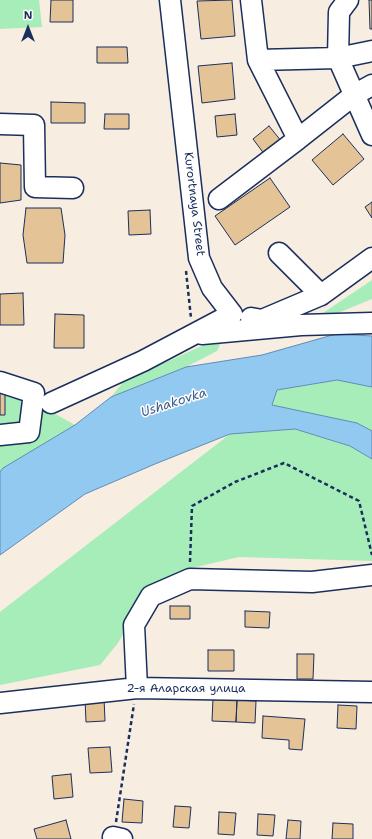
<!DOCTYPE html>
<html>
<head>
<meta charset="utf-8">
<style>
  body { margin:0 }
  #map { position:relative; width:372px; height:839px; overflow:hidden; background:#f7ede0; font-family:"Shantell Sans",sans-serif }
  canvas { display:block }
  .north { position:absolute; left:8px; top:8px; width:40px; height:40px; -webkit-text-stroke:3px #fff; paint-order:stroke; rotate:0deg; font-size:11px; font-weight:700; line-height:16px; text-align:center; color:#1b2f5e }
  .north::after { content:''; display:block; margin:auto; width:14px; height:18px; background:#1b2f5e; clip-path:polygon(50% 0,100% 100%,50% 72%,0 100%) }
</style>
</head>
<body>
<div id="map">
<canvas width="372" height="839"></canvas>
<div class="north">N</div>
</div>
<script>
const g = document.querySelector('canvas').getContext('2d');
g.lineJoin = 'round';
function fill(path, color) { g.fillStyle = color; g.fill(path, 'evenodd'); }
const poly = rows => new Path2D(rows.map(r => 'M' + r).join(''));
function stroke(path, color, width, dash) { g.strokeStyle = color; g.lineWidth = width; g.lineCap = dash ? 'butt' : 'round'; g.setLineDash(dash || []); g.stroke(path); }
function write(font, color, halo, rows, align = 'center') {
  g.font = font + ' "Shantell Sans",sans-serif'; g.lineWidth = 3; g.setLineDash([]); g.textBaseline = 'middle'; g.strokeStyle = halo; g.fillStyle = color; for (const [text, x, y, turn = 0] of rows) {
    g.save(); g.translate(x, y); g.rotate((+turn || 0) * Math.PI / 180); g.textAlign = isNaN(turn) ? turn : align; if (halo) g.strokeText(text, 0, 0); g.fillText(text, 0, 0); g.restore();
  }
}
fill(poly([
  [0,0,39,0,42,27,0,29],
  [372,280,372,299,323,319,321,316,323,313],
  [224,336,217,351,186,367,111,397,124,381],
  [337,380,372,387,372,431,357,423,272,406,277,390],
  [0,383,75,425,0,472],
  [295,429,350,446,372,459,372,561,239,557,179,571,152,585,118,643,100,665,0,685,0,612,230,434]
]), '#a7edb9');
const water = poly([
  [336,334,372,336,372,387,337,380,277,390,272,405,357,423,372,431,372,459,350,446,295,429,230,434,155,464,85,494,0,555,0,472,3,468,75,425,111,397,186,367,262,355,336,334]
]);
fill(water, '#92c9f1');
stroke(water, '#628bb6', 1);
const building = poly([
  [51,0,73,0,73,22,50,22,51,0],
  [232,0,235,36,201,39,197,1,232,0],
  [369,0,372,0,372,29,370,29,369,0],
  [97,47,127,47,128,63,97,63,97,47],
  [232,63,235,99,202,103,198,66,232,63],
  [51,102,85,103,85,123,51,123,51,102],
  [105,114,129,114,129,129,104,129,105,114],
  [235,114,237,135,217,137,215,116,235,114],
  [269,126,282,142,265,155,253,139,269,126],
  [343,134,364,159,333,185,312,160,343,134],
  [0,163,21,165,21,200,0,203,0,163],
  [270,178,290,207,235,245,215,216,270,178],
  [372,202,372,218,365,207,372,202],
  [26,208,61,208,65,235,63,263,27,263,23,235,26,208],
  [150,210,151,234,129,235,128,211,150,210],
  [23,293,24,325,0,325,0,294,23,293],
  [55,314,84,315,84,348,54,348,55,314],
  [0,385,5,385,5,415,0,415,0,385],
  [170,606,190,606,190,619,170,619,170,606],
  [245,611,270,612,269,628,245,627,245,611],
  [208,650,234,650,234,671,208,671,208,650],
  [297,654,314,654,313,679,297,679,297,654],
  [104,698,105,721,86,722,85,699,104,698],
  [213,698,237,700,236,722,212,721,213,698],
  [237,700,256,701,255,723,236,722,237,700],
  [338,705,357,706,356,729,337,728,338,705],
  [263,716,305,719,302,750,289,749,289,740,262,738,263,716],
  [110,747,112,772,90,773,88,748,110,747],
  [71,774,73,797,54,799,52,776,71,774],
  [124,799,143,801,142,823,122,822,124,799],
  [175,806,191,807,189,828,173,827,175,806],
  [219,812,236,813,234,835,218,834,219,812],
  [258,814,275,815,273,836,257,835,258,814],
  [66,820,71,839,37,839,34,829,66,820],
  [288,820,301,821,300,839,286,839,288,820],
  [333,823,353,824,353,839,332,839,333,823]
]);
fill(building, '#e4c396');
stroke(building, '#1b2f5e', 1);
const minor = poly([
  [170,0,199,258,212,288,232,314],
  [251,0,258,60],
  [348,0,339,12,338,58,372,135],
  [0,124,34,125,35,187,73,188],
  [298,139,354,95,372,85],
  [219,199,298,139,258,60,338,58,372,51],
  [279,253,321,295],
  [251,318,262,320,321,295,372,258],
  [202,334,301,325,372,323],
  [0,382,34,393,29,432,0,435],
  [51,403,143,361,232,314],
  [137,688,134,625,151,596,190,579,312,582,372,575],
  [0,703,137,688,372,692],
  [113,837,122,839]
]);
stroke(minor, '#1b2f5e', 23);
stroke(poly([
  [186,271,191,318],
  [190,562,192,506,235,482,284,463,359,501,372,555],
  [116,822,134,704]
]), '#1b2f5e', 2.5, [4, 3]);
stroke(minor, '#fff', 20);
write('12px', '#1b2f5e', '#fff', [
  ["Kurortnaya Street",194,204,83],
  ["2-я Аларская улица",186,689]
]);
write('italic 13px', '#3f5d8a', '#fff', [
  ["Ushakovka",174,403,-18]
]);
</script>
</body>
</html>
